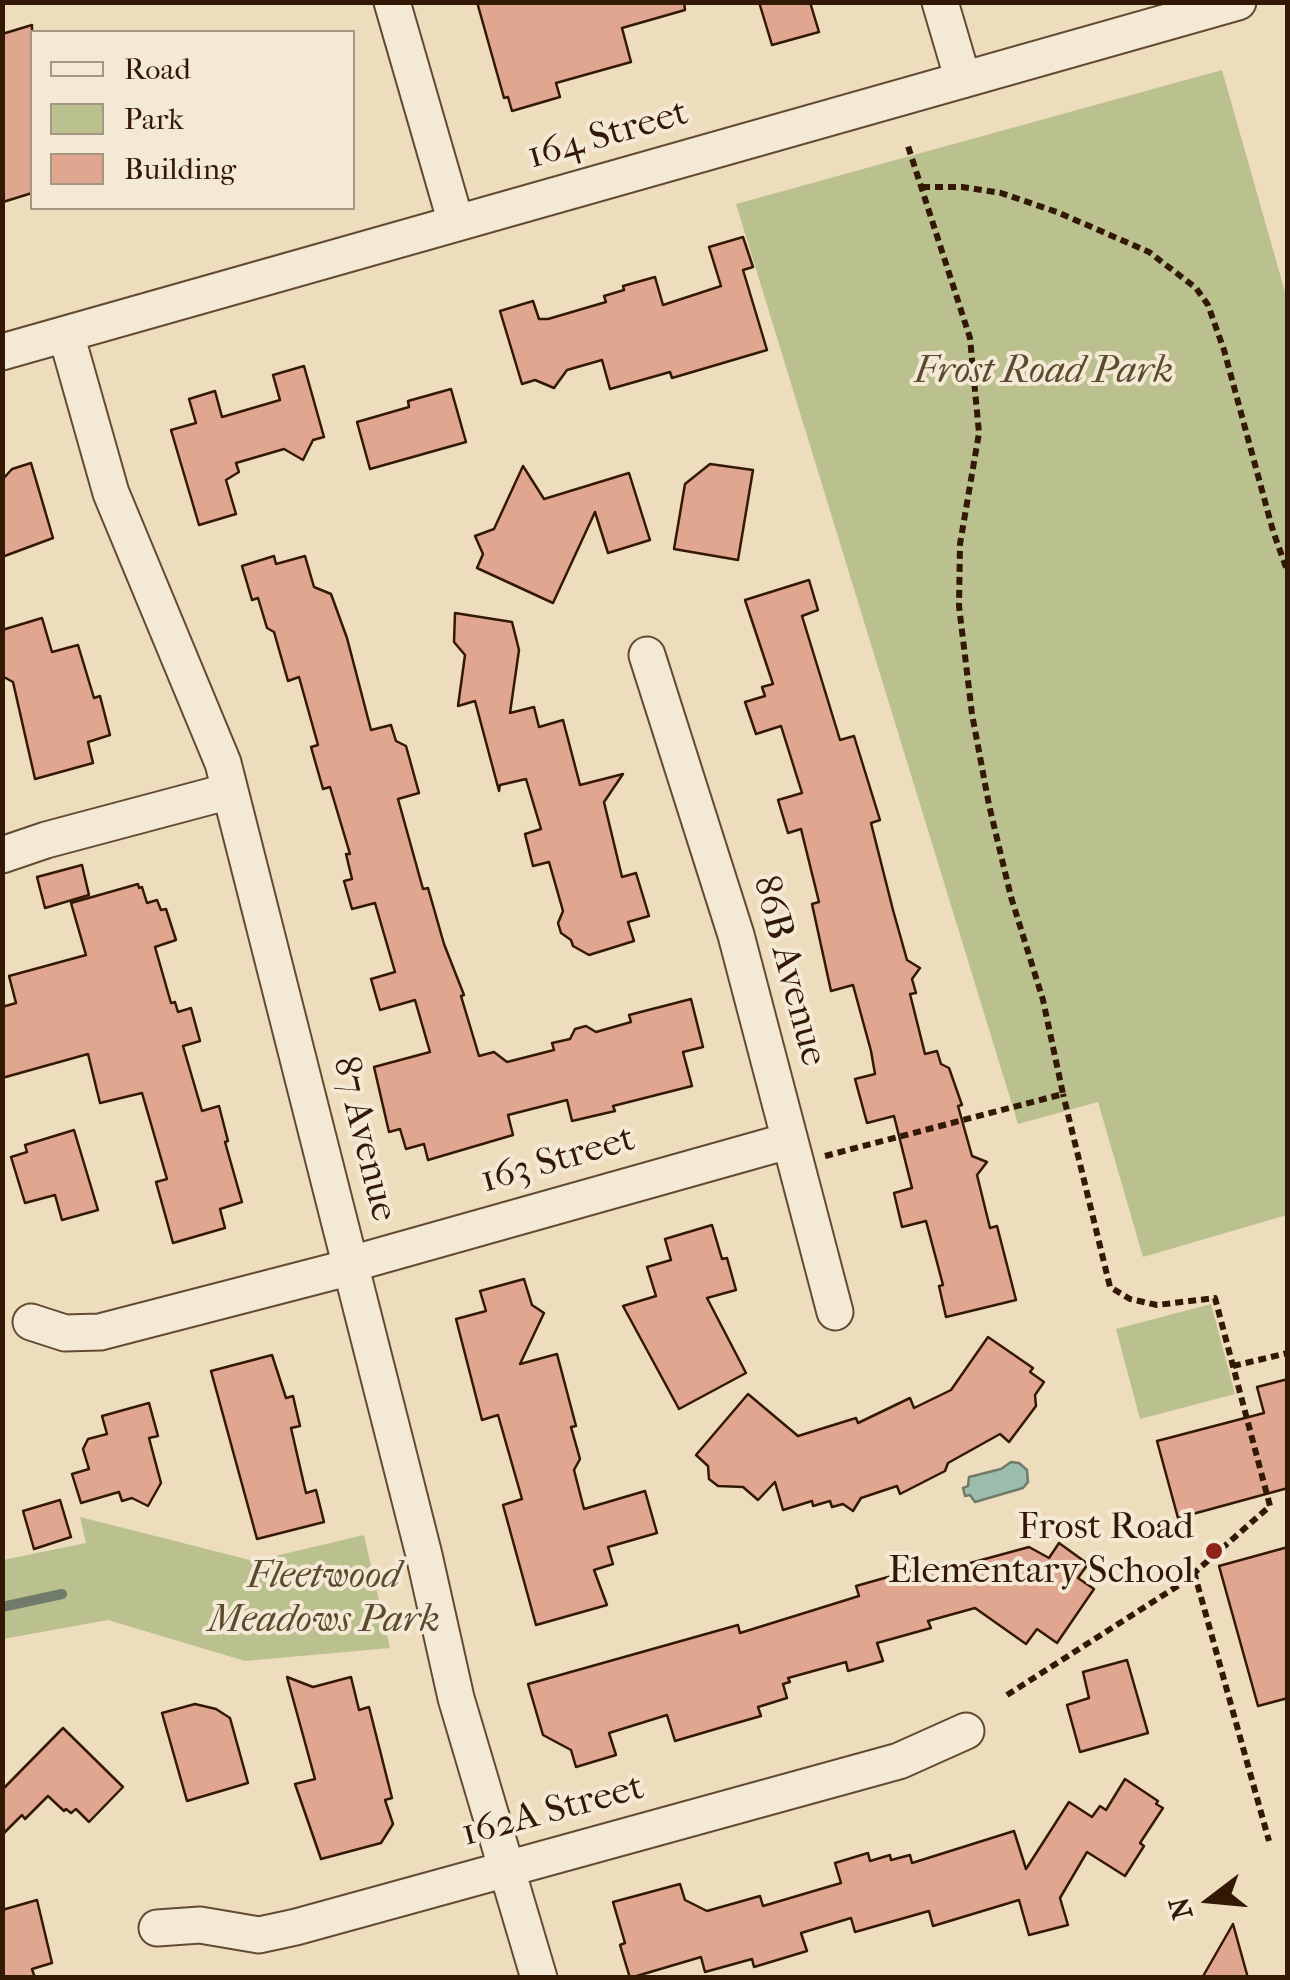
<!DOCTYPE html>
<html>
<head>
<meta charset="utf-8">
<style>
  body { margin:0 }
  #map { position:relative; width:1290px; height:1980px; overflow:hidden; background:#eeddbd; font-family:"IM FELL French Canon",serif }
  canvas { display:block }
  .frame { position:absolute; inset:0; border:5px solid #331905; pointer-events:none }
  .legend { position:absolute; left:30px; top:30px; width:325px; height:180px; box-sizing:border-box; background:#f4e9d4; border:2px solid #a79681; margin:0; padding:12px 18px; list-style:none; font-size:30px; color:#331905 }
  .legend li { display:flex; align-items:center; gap:20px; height:50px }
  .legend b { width:50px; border:2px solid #a79681 }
  .north { position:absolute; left:1160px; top:1850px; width:100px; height:100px; -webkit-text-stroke:8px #f4e9d4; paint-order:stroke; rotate:254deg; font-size:28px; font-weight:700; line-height:40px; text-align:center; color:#331905 }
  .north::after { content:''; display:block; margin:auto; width:35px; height:45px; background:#331905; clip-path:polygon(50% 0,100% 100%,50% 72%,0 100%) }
</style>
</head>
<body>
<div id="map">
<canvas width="1290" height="1980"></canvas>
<div class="frame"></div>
<ul class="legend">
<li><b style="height:12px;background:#f4e9d4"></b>Road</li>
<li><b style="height:28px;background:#bbc08f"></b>Park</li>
<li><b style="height:28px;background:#e1a68f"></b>Building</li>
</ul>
<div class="north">N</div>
</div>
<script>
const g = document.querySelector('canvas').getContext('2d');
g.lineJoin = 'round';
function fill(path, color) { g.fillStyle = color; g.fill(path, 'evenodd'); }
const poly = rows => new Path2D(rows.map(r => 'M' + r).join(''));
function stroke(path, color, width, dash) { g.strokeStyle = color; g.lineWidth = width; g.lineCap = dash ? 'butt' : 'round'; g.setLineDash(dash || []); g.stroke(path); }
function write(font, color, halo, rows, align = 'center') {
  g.font = font + ' "IM FELL French Canon",serif'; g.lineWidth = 8; g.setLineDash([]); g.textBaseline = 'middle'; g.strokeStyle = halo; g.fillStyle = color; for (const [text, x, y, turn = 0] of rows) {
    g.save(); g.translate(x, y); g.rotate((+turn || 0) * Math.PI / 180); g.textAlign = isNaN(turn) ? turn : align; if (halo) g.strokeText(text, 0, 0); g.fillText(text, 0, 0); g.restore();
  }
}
fill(poly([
  [1222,70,1287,299,1287,1215,1143,1257,1098,1102,1018,1124,736,204],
  [1211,1304,1235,1394,1140,1419,1116,1329],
  [80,1517,254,1561,364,1535,390,1648,245,1661,108,1620,3,1639,3,1560,86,1543]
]), '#bbc08f');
const water = poly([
  [1011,1462,1019,1463,1027,1470,1028,1482,1023,1488,975,1502,970,1495,965,1496,963,1488,968,1486,969,1477,1001,1469,1011,1462]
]);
fill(water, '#9abdac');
stroke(water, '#717b69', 2.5);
stroke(poly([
  [2,1607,62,1594]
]), '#717b69', 10);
const building = poly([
  [477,2,684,2,685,10,622,28,631,62,556,83,560,97,512,111,508,97,504,98,477,2],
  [759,2,810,2,819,32,772,45,759,2],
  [32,25,32,193,3,202,2,34,32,25],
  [743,237,753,267,743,270,767,350,672,378,670,372,610,389,602,360,567,370,554,388,535,380,522,384,500,311,533,301,539,319,548,319,606,302,604,296,624,290,623,286,655,277,663,305,721,286,709,247,743,237],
  [304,366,324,437,313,440,303,460,284,449,236,463,239,472,226,480,236,514,199,525,171,430,196,423,189,399,215,391,222,417,280,400,273,375,304,366],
  [451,389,466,442,370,469,357,422,409,407,408,401,451,389],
  [31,463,53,538,2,557,2,480,12,469,31,463],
  [710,464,753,470,738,560,674,549,685,484,710,464],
  [523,466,544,499,629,473,650,540,608,553,595,512,553,603,477,568,483,554,475,536,494,529,523,466],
  [274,556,276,564,305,556,314,587,331,594,347,638,371,730,391,725,396,741,406,746,419,793,398,799,423,889,428,888,444,944,464,995,461,996,479,1056,494,1052,507,1062,554,1050,552,1043,570,1039,575,1029,586,1026,596,1032,631,1022,629,1015,691,999,703,1047,683,1052,692,1086,613,1106,615,1111,572,1121,567,1100,508,1115,513,1135,428,1160,424,1144,406,1149,400,1129,389,1132,374,1067,430,1052,415,1000,380,1010,371,979,395,972,375,903,352,909,344,881,352,879,346,854,350,854,330,787,323,789,311,747,318,745,299,677,288,681,274,632,267,628,258,598,252,600,242,566,274,556],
  [809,580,818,610,802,616,840,740,854,736,880,820,871,823,893,910,907,960,920,968,912,979,916,993,910,994,925,1054,937,1051,941,1064,949,1068,962,1105,958,1106,972,1156,987,1162,977,1175,990,1228,997,1226,1016,1300,946,1317,939,1286,943,1285,926,1221,902,1227,894,1193,912,1188,894,1116,867,1123,855,1079,875,1074,871,1051,853,985,831,991,812,904,819,902,801,829,788,833,778,800,802,793,781,726,756,734,745,702,765,696,762,687,773,684,745,600,809,580],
  [455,613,512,622,519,650,510,713,534,707,539,727,563,720,580,785,623,774,604,802,622,877,636,873,649,916,628,922,634,941,589,955,573,946,571,940,561,933,558,923,563,911,549,862,533,866,525,834,541,829,526,779,500,785,499,791,475,701,458,706,465,655,454,642,455,613],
  [42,618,52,652,78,645,94,698,100,696,110,735,88,742,93,763,35,779,13,682,2,676,2,630,42,618],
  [82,865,89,895,45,908,37,877,82,865],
  [138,884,139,888,142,887,147,903,157,900,161,910,166,909,176,940,155,947,171,1003,175,1002,178,1012,191,1008,200,1041,183,1046,202,1111,219,1106,228,1141,225,1142,242,1202,220,1209,225,1228,173,1243,156,1182,167,1179,142,1093,100,1103,88,1054,2,1078,2,1007,16,1003,9,976,86,955,71,903,138,884],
  [74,1130,98,1210,62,1220,55,1195,25,1203,11,1157,27,1152,25,1145,74,1130],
  [712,1225,722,1259,727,1258,736,1290,707,1298,746,1373,679,1409,623,1306,656,1296,647,1267,671,1260,665,1239,712,1225],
  [524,1279,532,1305,544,1313,520,1364,557,1354,576,1426,571,1427,580,1459,574,1470,584,1509,645,1491,657,1533,608,1547,613,1564,594,1570,607,1605,536,1625,503,1505,522,1499,498,1415,482,1420,456,1319,486,1311,480,1291,524,1279],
  [988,1337,1033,1368,1030,1372,1044,1382,1035,1395,1036,1406,1009,1442,1000,1434,948,1463,945,1471,900,1494,897,1486,861,1498,853,1511,843,1504,832,1507,830,1501,813,1506,812,1501,783,1510,775,1482,758,1500,743,1487,718,1486,709,1479,708,1466,696,1455,748,1394,798,1436,856,1418,858,1423,910,1398,914,1408,951,1390,988,1337],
  [272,1355,286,1398,293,1396,300,1426,291,1428,306,1493,316,1490,324,1522,257,1539,211,1371,272,1355],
  [1288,1379,1288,1488,1178,1518,1157,1441,1264,1413,1257,1387,1288,1379],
  [149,1403,158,1436,149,1438,161,1483,148,1506,132,1498,122,1501,119,1492,81,1503,72,1474,89,1469,83,1449,88,1439,107,1434,102,1416,149,1403],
  [60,1500,71,1537,34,1549,23,1511,60,1500],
  [1059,1543,1088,1564,1078,1578,1094,1589,1057,1643,1037,1629,1026,1644,975,1608,928,1621,931,1628,877,1643,883,1661,848,1671,846,1662,788,1678,790,1682,783,1684,787,1698,758,1707,761,1716,726,1726,675,1741,667,1715,609,1733,616,1755,576,1767,571,1750,543,1735,528,1684,738,1625,740,1633,859,1596,856,1586,938,1563,941,1571,1029,1547,1049,1558,1059,1543],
  [1288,1547,1288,1698,1258,1706,1219,1566,1288,1547],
  [1127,1660,1148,1733,1080,1752,1067,1705,1089,1698,1083,1672,1127,1660],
  [287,1677,313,1687,351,1677,359,1710,369,1707,392,1798,385,1800,393,1824,381,1843,321,1859,295,1784,315,1779,287,1677],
  [195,1704,216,1709,230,1718,248,1783,187,1801,162,1713,195,1704],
  [63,1728,123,1787,89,1822,76,1809,71,1813,66,1809,64,1811,48,1796,25,1819,22,1815,2,1835,2,1790,63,1728],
  [1125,1779,1158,1801,1156,1804,1163,1808,1140,1843,1144,1846,1125,1876,1087,1852,1060,1898,1068,1925,1029,1935,1019,1900,933,1926,929,1911,855,1932,851,1918,801,1933,807,1951,754,1967,752,1959,705,1972,701,1957,630,1978,620,1945,625,1943,613,1902,680,1884,685,1900,707,1911,760,1896,763,1906,841,1883,835,1863,868,1853,870,1861,890,1855,891,1860,910,1855,912,1863,1014,1831,1026,1869,1069,1802,1092,1817,1100,1806,1106,1810,1125,1779],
  [37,1900,52,1963,32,1969,35,1978,2,1978,2,1910,37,1900],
  [1233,1924,1248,1978,1202,1978,1233,1924]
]);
fill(building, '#e1a68f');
stroke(building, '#331905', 2.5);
const minor = poly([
  [392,2,456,223],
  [940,2,963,80],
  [66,334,111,493,223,763,424,1555,456,1698,539,1978],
  [2,352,1238,2],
  [647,655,736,935,835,1312],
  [2,855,46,840,230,791],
  [351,1264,788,1141],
  [31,1322,65,1333,100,1332,351,1267],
  [157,1928,200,1925,259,1935,296,1927,899,1761,966,1731]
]);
stroke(minor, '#624a33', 39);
stroke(poly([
  [922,187,962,187,1001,193,1057,212,1149,252,1196,288,1208,305,1224,350,1273,531,1288,573],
  [825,1156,1063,1094,1043,1000,1011,897,989,805,972,714,959,606,960,544,979,433,970,338,907,143],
  [1233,1366,1288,1353],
  [1194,1572,1269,1841],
  [1007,1695,1184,1582,1270,1506,1215,1298,1157,1305,1130,1299,1110,1287,1063,1094]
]), '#331905', 6, [8, 5]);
stroke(minor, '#f4e9d4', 35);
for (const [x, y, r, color] of [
  [1214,1551,10,"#8f2418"]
]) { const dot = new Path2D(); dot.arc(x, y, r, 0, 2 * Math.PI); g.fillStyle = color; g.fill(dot); stroke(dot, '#f4e9d4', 4); }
write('38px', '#331905', '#f4e9d4', [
  ["164 Street",608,136,-16],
  ["86B Avenue",788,971,75],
  ["87 Avenue",363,1139,76],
  ["163 Street",558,1161,-16],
  ["162A Street",553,1812,-15]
]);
write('italic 38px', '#5c4b2e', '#f4e9d4', [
  ["Frost Road Park",1044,373],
  ["Fleetwood",324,1578],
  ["Meadows Park",324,1622]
]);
write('38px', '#331905', '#f4e9d4', [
  ["Frost Road",1194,1529],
  ["Elementary School",1194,1573]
], 'right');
</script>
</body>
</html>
